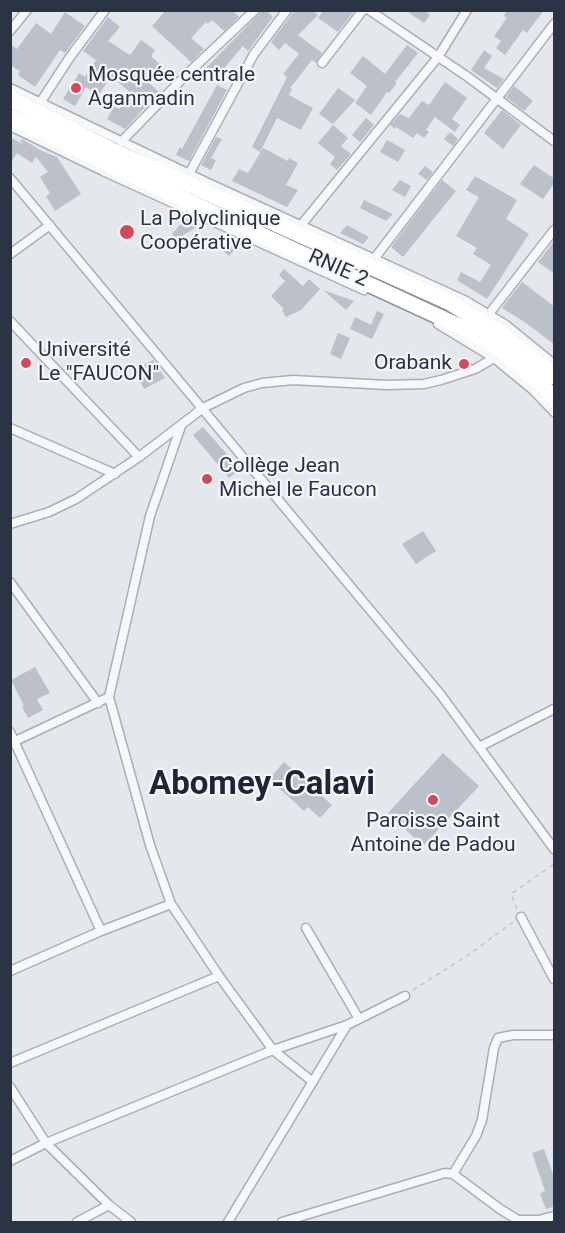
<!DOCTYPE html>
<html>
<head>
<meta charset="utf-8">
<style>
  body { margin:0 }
  #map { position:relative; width:565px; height:1233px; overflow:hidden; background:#e4e7ec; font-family:Roboto,sans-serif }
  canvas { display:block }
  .frame { position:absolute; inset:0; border:12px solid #2b3445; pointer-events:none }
</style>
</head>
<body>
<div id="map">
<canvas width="565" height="1233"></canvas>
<div class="frame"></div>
</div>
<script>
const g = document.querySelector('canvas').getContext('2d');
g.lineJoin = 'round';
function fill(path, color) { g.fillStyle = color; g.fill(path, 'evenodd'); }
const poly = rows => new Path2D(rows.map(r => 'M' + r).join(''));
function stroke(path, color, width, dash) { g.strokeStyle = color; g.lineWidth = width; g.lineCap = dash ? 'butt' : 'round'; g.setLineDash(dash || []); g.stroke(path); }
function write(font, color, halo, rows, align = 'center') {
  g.font = font + ' Roboto,sans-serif'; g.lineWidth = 4.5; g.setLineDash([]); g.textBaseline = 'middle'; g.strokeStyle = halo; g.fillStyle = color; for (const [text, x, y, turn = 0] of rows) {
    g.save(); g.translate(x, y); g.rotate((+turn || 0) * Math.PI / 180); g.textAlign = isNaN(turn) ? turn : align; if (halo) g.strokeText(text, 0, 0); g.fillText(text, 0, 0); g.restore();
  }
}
fill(poly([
  [166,10,232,10,239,17,224,31,212,20,208,24,206,22,191,38,204,49,191,62,152,26],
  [263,10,266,10,273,17,248,51,243,46,214,80,204,70],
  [295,10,313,10,318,15,298,35,322,53,316,63,312,60,290,88,292,89,289,95,313,108,301,130,277,118,260,152,252,147,287,77,283,74,299,54,285,43,279,50,271,42],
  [324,10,355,10,338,32,318,18],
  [405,10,424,10,430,15,424,23],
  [507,10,544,10,527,33,523,30,505,55,496,48,501,41,494,36,507,18,504,16],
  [65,12,85,26,65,53,60,50,35,87,18,75,20,71,10,65,10,44,17,49,36,23,51,34],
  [108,17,120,27,108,41,130,55,141,40,155,50,151,56,164,68,149,83,159,92,125,129,107,119,114,106,119,109,133,95,111,76,99,95,86,87,75,106,63,99,79,73,85,77,96,60,83,51],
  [407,45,418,53,395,82,397,83,389,93,387,92,371,115,355,103,367,86,350,73,363,56,385,74],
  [484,50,492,56,484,68,504,79,497,88,471,70],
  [445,82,467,98,452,119,460,125,455,132,435,117,426,130,429,132,424,138,417,133,413,138,396,127,395,129,390,125,400,114,409,118,422,101,429,105],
  [217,85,227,90,189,161,176,155,180,147,182,149],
  [514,86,533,101,524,111,506,97],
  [338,88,355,100,333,124,319,114],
  [180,90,185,95,177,104,172,99],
  [502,110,521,125,503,149,484,133],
  [366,118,374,125,360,142,352,135],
  [333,125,348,138,341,146,351,154,337,170,330,164,335,157,318,143],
  [450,132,458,139,453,146,444,139],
  [10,137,24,145,20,141,22,139,42,151,57,157,81,194,55,211,46,196,50,193,40,177,48,172,36,157,32,163,17,153,10,164],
  [216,137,222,139,211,158,216,160,211,170,201,165],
  [387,140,405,150,398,162,380,152],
  [263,148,288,161,289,158,298,163,286,185,298,190,287,207,232,181,239,169,248,173],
  [534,165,555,179,555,182,543,199,520,184],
  [425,166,433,172,427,180,418,174],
  [475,176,517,200,506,219,529,234,487,299,457,280,461,272,480,282,491,265,473,254,477,248,456,236,479,197,466,190],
  [400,180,411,186,405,197,392,190],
  [442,180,456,191,403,257,391,247],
  [364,200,393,214,386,221,360,208],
  [186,218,197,227,175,240,172,234],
  [347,225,369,237,363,244,340,233],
  [555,240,555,274,538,262],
  [231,241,237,247,229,256,222,250],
  [284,269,303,286,309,279,320,289,301,310,286,317,282,310,284,309,271,296,285,281,279,275],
  [522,282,555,307,555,345,526,323,502,308],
  [323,290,354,301,346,310],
  [377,311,384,314,372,339,350,329,355,317,371,325],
  [338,333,350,338,341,359,330,354],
  [153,360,165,378,144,389,134,370],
  [203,427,240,469,229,478,193,435],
  [423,531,436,551,416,564,402,544],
  [35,667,50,693,37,699,43,710,28,718,22,707,24,706,11,680],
  [443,753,479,786,423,846,388,813],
  [284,762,332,805,320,818,308,807,304,811,269,779],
  [544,1149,555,1180,555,1206,546,1209,540,1194,545,1191,532,1153]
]), '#bbc0ca');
const street = poly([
  [369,10,468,77,554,141],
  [10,31,27,10],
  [322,63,363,10],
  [10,88,206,182,466,301,506,325,554,364],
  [40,103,70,57,105,10],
  [10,126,103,171,364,290],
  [121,142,186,75,255,10],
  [189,174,254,54,287,10],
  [10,178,441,695,554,849],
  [302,224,438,57,467,10],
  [10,254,50,225],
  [374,259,554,24],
  [489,314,554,230],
  [10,321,139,457],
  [438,324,494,358,533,390,554,412],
  [181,426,150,516,109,697,150,845,171,904,219,976,273,1050,313,1082],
  [10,428,115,474],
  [10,524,49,512,76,499,139,457,203,408,244,388,262,383,293,380,387,385,424,384,441,380,475,369,494,358],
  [10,582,98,703],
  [10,732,101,931],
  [11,743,109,697],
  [481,746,554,709],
  [521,917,554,979],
  [306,928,359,1019],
  [10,971,101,931,171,904],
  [10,1063,219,976],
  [10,1087,46,1143,109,1205,131,1222],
  [10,1161,46,1143,273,1050,347,1025,405,996],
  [453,1174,476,1136,482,1120,494,1048,498,1038,513,1035,554,1035],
  [77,1222,109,1205],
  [228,1222,347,1025],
  [282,1222,445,1173,453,1174,500,1209,518,1220,539,1220,554,1216]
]);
const highway = poly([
  [10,99,112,150,450,303,503,335,554,377],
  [10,116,108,164,470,331,504,353,542,385,554,398]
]);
stroke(street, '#a9aeb7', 11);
stroke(highway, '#8b94a3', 18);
stroke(poly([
  [517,909,511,894,554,864],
  [413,990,470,954,513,922]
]), '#c2c5cb', 1.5, [4.5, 4.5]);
stroke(street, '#f7f8fa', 8);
stroke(highway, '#fff', 15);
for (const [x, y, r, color] of [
  [76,88,6,"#d1495b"],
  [127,232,8,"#d1495b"],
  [26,363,6,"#d1495b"],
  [464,364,6,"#d1495b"],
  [207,479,6,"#d1495b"],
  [433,800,6,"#d1495b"]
]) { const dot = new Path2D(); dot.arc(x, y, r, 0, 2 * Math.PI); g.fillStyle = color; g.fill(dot); stroke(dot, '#f4f6f9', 2); }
write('21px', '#2b3445', '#f4f6f9', [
  ["Mosquée centrale",88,76],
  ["Aganmadin",88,100],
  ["La Polyclinique",140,220],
  ["Coopérative",140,244],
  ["Université",38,351],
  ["Le \"FAUCON\"",38,375],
  ["Orabank",452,364,"right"],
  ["Collège Jean",219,467],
  ["Michel le Faucon",219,491],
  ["Paroisse Saint",433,822,"center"],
  ["Antoine de Padou",433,846,"center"]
], 'left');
write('21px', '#2b3445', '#f4f6f9', [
  ["RNIE 2",338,269,24]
]);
write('bold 33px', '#1d2536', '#f4f6f9', [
  ["Abomey-Calavi",262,786]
]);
</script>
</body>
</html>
